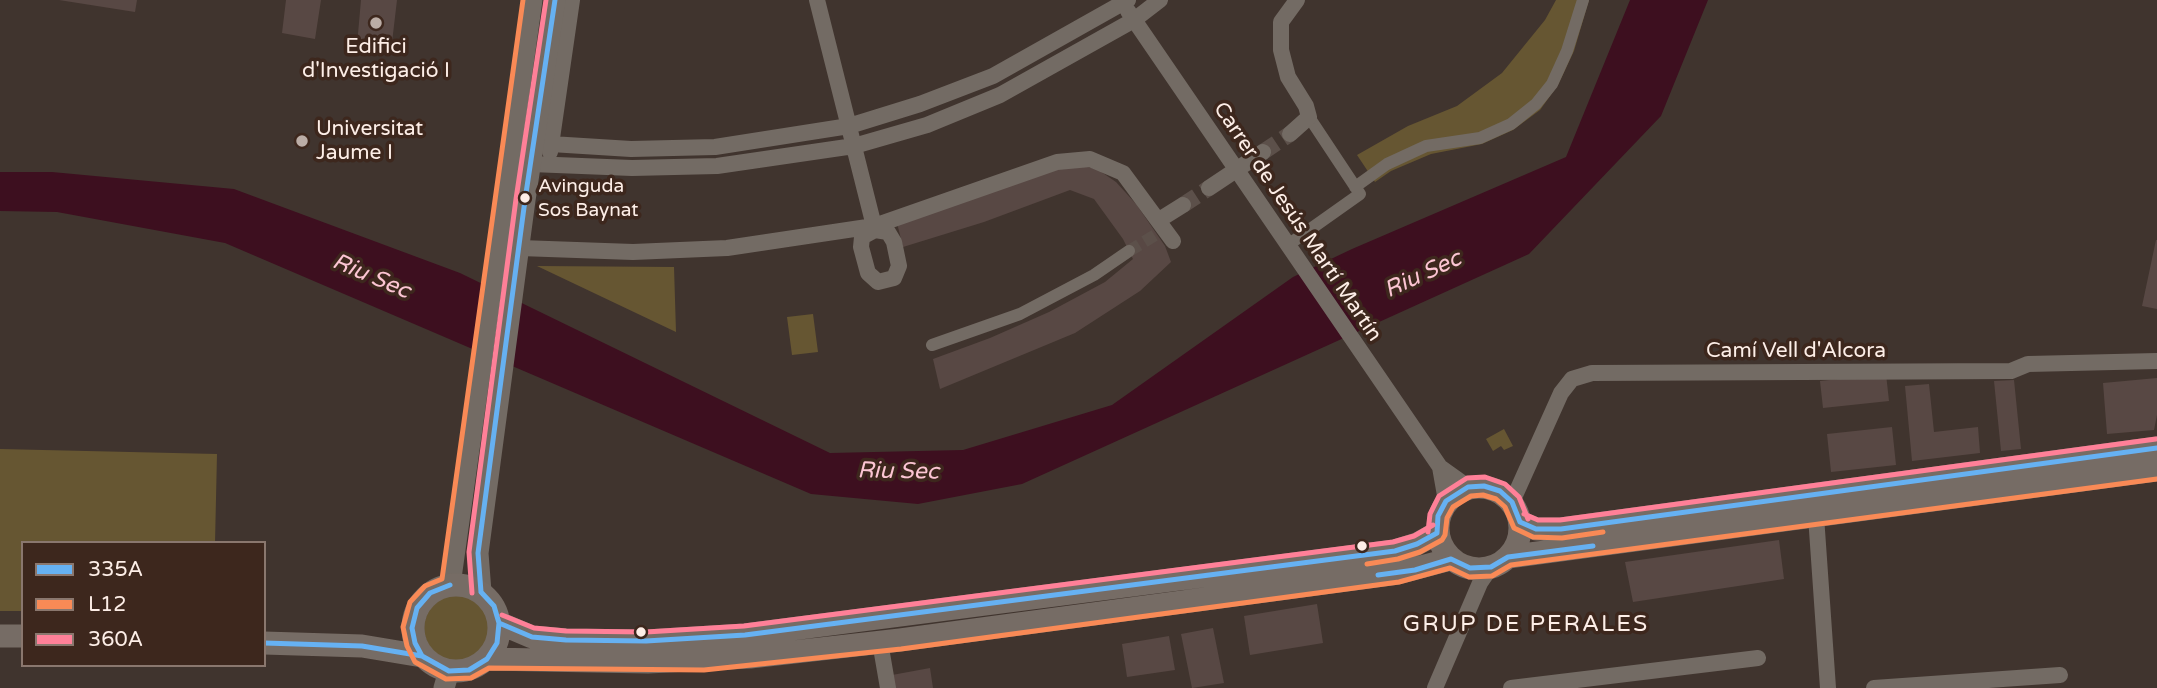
<!DOCTYPE html>
<html>
<head>
<meta charset="utf-8">
<style>
  body { margin:0 }
  #map { position:relative; width:2157px; height:688px; overflow:hidden; background:#40342e; font-family:"Varela Round",sans-serif }
  canvas { display:block }
  .legend { position:absolute; left:21px; top:541px; width:245px; height:126px; box-sizing:border-box; background:#3d271d; border:2px solid #8a776e; margin:0; padding:9px 12px; list-style:none; font-size:21px; color:#fdeee7 }
  .legend li { display:flex; align-items:center; gap:14px; height:35px }
  .legend b { width:35px; border:2px solid #8a776e }
</style>
</head>
<body>
<div id="map">
<canvas width="2157" height="688"></canvas>
<ul class="legend">
<li><b style="height:9px;background:#66b1f2"></b>335A</li>
<li><b style="height:9px;background:#f98a56"></b>L12</li>
<li><b style="height:9px;background:#ff8098"></b>360A</li>
</ul>
</div>
<script>
const g = document.querySelector('canvas').getContext('2d');
g.lineJoin = 'round';
function fill(path, color) { g.fillStyle = color; g.fill(path, 'evenodd'); }
const poly = rows => new Path2D(rows.map(r => 'M' + r).join(''));
function stroke(path, color, width, dash) { g.strokeStyle = color; g.lineWidth = width; g.lineCap = dash ? 'butt' : 'round'; g.setLineDash(dash || []); g.stroke(path); }
function write(font, color, halo, rows, align = 'center') {
  g.font = font + ' "Varela Round",sans-serif'; g.lineWidth = 7; g.setLineDash([]); g.textBaseline = 'middle'; g.strokeStyle = halo; g.fillStyle = color; for (const [text, x, y, turn = 0] of rows) {
    g.save(); g.translate(x, y); g.rotate((+turn || 0) * Math.PI / 180); g.textAlign = isNaN(turn) ? turn : align; if (halo) g.strokeText(text, 0, 0); g.fillText(text, 0, 0); g.restore();
  }
}
fill(poly([
  [1556,0,1589,0,1574,51,1558,85,1540,110,1513,130,1482,144,1431,154,1391,171,1375,182,1357,155,1408,126,1457,106,1502,73,1545,20],
  [537,266,674,267,676,332],
  [813,314,818,352,792,355,787,317],
  [1504,429,1513,446,1504,450,1501,446,1493,451,1486,439],
  [0,449,217,454,215,543,23,543,23,611,0,611],
  '424 628a33 33 0 1 1 66 0a33 33 0 1 1-66 0Z'
]), '#665632');
fill(poly([
  [1630,0,1708,0,1661,116,1529,254,1022,484,918,504,811,494,225,243,57,212,0,211,0,172,52,172,234,189,460,273,830,453,963,450,1112,405,1293,277,1352,249,1566,157]
]), '#3d0f1f');
fill(poly([
  [59,0,137,0,135,12],
  [286,0,321,0,315,39,282,33],
  [361,0,397,0,391,51,357,45],
  [1073,164,1097,169,1116,182,1136,204,1165,246,1171,262,1140,291,1075,333,940,389,933,359,990,338,1049,312,1105,282,1133,259,1123,239,1094,199,1070,190,984,222,903,247,897,223],
  [2156,240,2157,240,2157,309,2142,306],
  [1886,374,1889,401,1823,408,1820,381],
  [2157,378,2157,415,2154,430,2107,434,2103,383],
  [2014,380,2021,449,2001,451,1994,381],
  [1929,384,1934,432,1978,427,1980,453,1912,461,1905,386],
  [1892,427,1896,465,1831,472,1827,434],
  [1779,540,1784,579,1633,602,1625,562],
  [1317,604,1323,643,1250,655,1244,616],
  [1213,628,1224,683,1192,688,1181,634],
  [1169,636,1175,670,1127,677,1122,644],
  [930,668,933,688,895,688,892,675]
]), '#584844');
stroke(poly([
  [1129,251,1157,234]
]), '#5c504a', 12, [12, 6]);
stroke(poly([
  [1263,152,1290,134],
  [1183,205,1209,188]
]), '#5c504a', 16, [16, 8]);
stroke(poly([
  [1355,187,1387,164,1426,146,1480,138,1511,124,1536,104,1552,84,1567,51,1583,0],
  [1288,245,1360,194,1309,117],
  [932,345,1020,314,1094,275,1129,251]
]), '#736b64', 12);
stroke(poly([
  [817,0,875,230],
  [1128,11,1440,467,1468,487],
  [1290,134,1309,117,1306,106,1288,77,1281,50,1281,22,1297,0],
  [535,143,631,149,715,147,849,126,920,104,993,76,1128,0],
  [550,152,572,0],
  [531,164,632,168,717,166,854,146,927,125,1000,95,1134,20,1160,0],
  [1209,188,1263,152],
  [1159,220,1183,205],
  [875,230,888,232,894,242,899,266,894,278,878,282,868,273,861,247,862,237,875,230],
  [520,248,633,252,727,248,874,226,1057,162,1090,159,1123,173,1173,241],
  [1440,467,1446,501],
  [1512,502,1561,393,1572,379,1592,373,2011,371,2028,364,2157,361],
  [1816,516,1828,688],
  [880,642,888,688],
  [1435,688,1480,583,1491,567],
  [1511,688,1758,658],
  [1874,688,2060,675]
]), '#736b64', 16);
stroke(poly([
  [450,585,532,0],
  [481,592,478,553,525,200,555,0],
  [444,688,449,671]
]), '#736b64', 21);
stroke(poly([
  '1438 528a41 41 0 1 1 82 0a41 41 0 1 1-82 0Z',
  [1520,522,1536,529,1561,529,2157,448],
  [1508,557,2157,470],
  '413 628a43 43 0 1 1 86 0a43 43 0 1 1-86 0Z',
  [499,623,532,637,566,640,646,641,745,635,1395,551,1417,544,1437,533],
  [0,636,23,636],
  [264,643,362,646,422,656],
  [487,659,648,662,750,657,900,640,1398,573,1451,559]
]), '#766c65', 23);
stroke(poly([
  [1378,575,1415,570,1451,559,1470,568,1491,567,1508,557,1593,546],
  [450,585,430,593,417,608,412,628,415,643,422,656,449,671,469,670,487,659,497,643,499,623,494,606,481,592],
  [481,592,478,553,525,200,555,0],
  [499,623,532,637,566,640,646,641,745,635,1395,551,1417,544,1437,533,1438,516,1446,501,1468,487,1484,486,1500,491,1512,502,1520,522,1536,529,1561,529,2157,448],
  [264,643,362,646,422,656]
]), '#66b1f2', 5);
stroke(poly([
  [523,0,442,579,425,586,410,602,403,627,407,646,415,662,446,679,471,678,489,668,704,670,901,649,1399,582,1450,568,1469,577,1492,576,1511,565,2157,479],
  [1367,564,1398,559,1420,552,1442,540,1445,535,1447,518,1453,507,1471,496,1483,495,1496,499,1505,507,1514,528,1533,537,1562,538,1603,532]
]), '#f98a56', 5);
stroke(poly([
  [1524,514,1538,520,1560,520,2156,439],
  [1428,532,1430,514,1439,496,1467,478,1485,477,1505,484,1519,497,1528,519],
  [472,593,469,552,516,199,546,0],
  [502,615,534,628,566,631,646,632,744,626,1393,542,1414,536,1433,525]
]), '#ff8098', 5);
for (const [x, y, r, color] of [
  [376,23,7,"#bbada6"],
  [302,141,7,"#bbada6"],
  [525,198,6,"#fdeee7"],
  [1362,546,6,"#fdeee7"],
  [641,632,6,"#fdeee7"]
]) { const dot = new Path2D(); dot.arc(x, y, r, 0, 2 * Math.PI); g.fillStyle = color; g.fill(dot); stroke(dot, '#3d271d', 2.5); }
write('19px', '#fdeee7', '#3d271d', [
  ["Avinguda",538,187],
  ["Sos Baynat",538,211]
], 'left');
write('21px', '#fdeee7', '#3d271d', [
  ["Edifici",376,47],
  ["d'Investigació I",376,71],
  ["Universitat",316,129,"left"],
  ["Jaume I",316,153,"left"]
]);
write('21px', '#fdeee7', '#3d271d', [
  ["Carrer de Jesús Martí Martín",1297,222,56],
  ["Camí Vell d'Alcora",1796,351]
]);
write('italic 23px', '#fcc5d3', '#3d271d', [
  ["Riu Sec",1423,275,-25],
  ["Riu Sec",371,277,23],
  ["Riu Sec",898,472,1]
]);
g.letterSpacing = '2px';
write('23px', '#fdeee7', '#3d271d', [
  ["GRUP DE PERALES",1526,625]
]);
g.letterSpacing = '0px';
</script>
</body>
</html>
